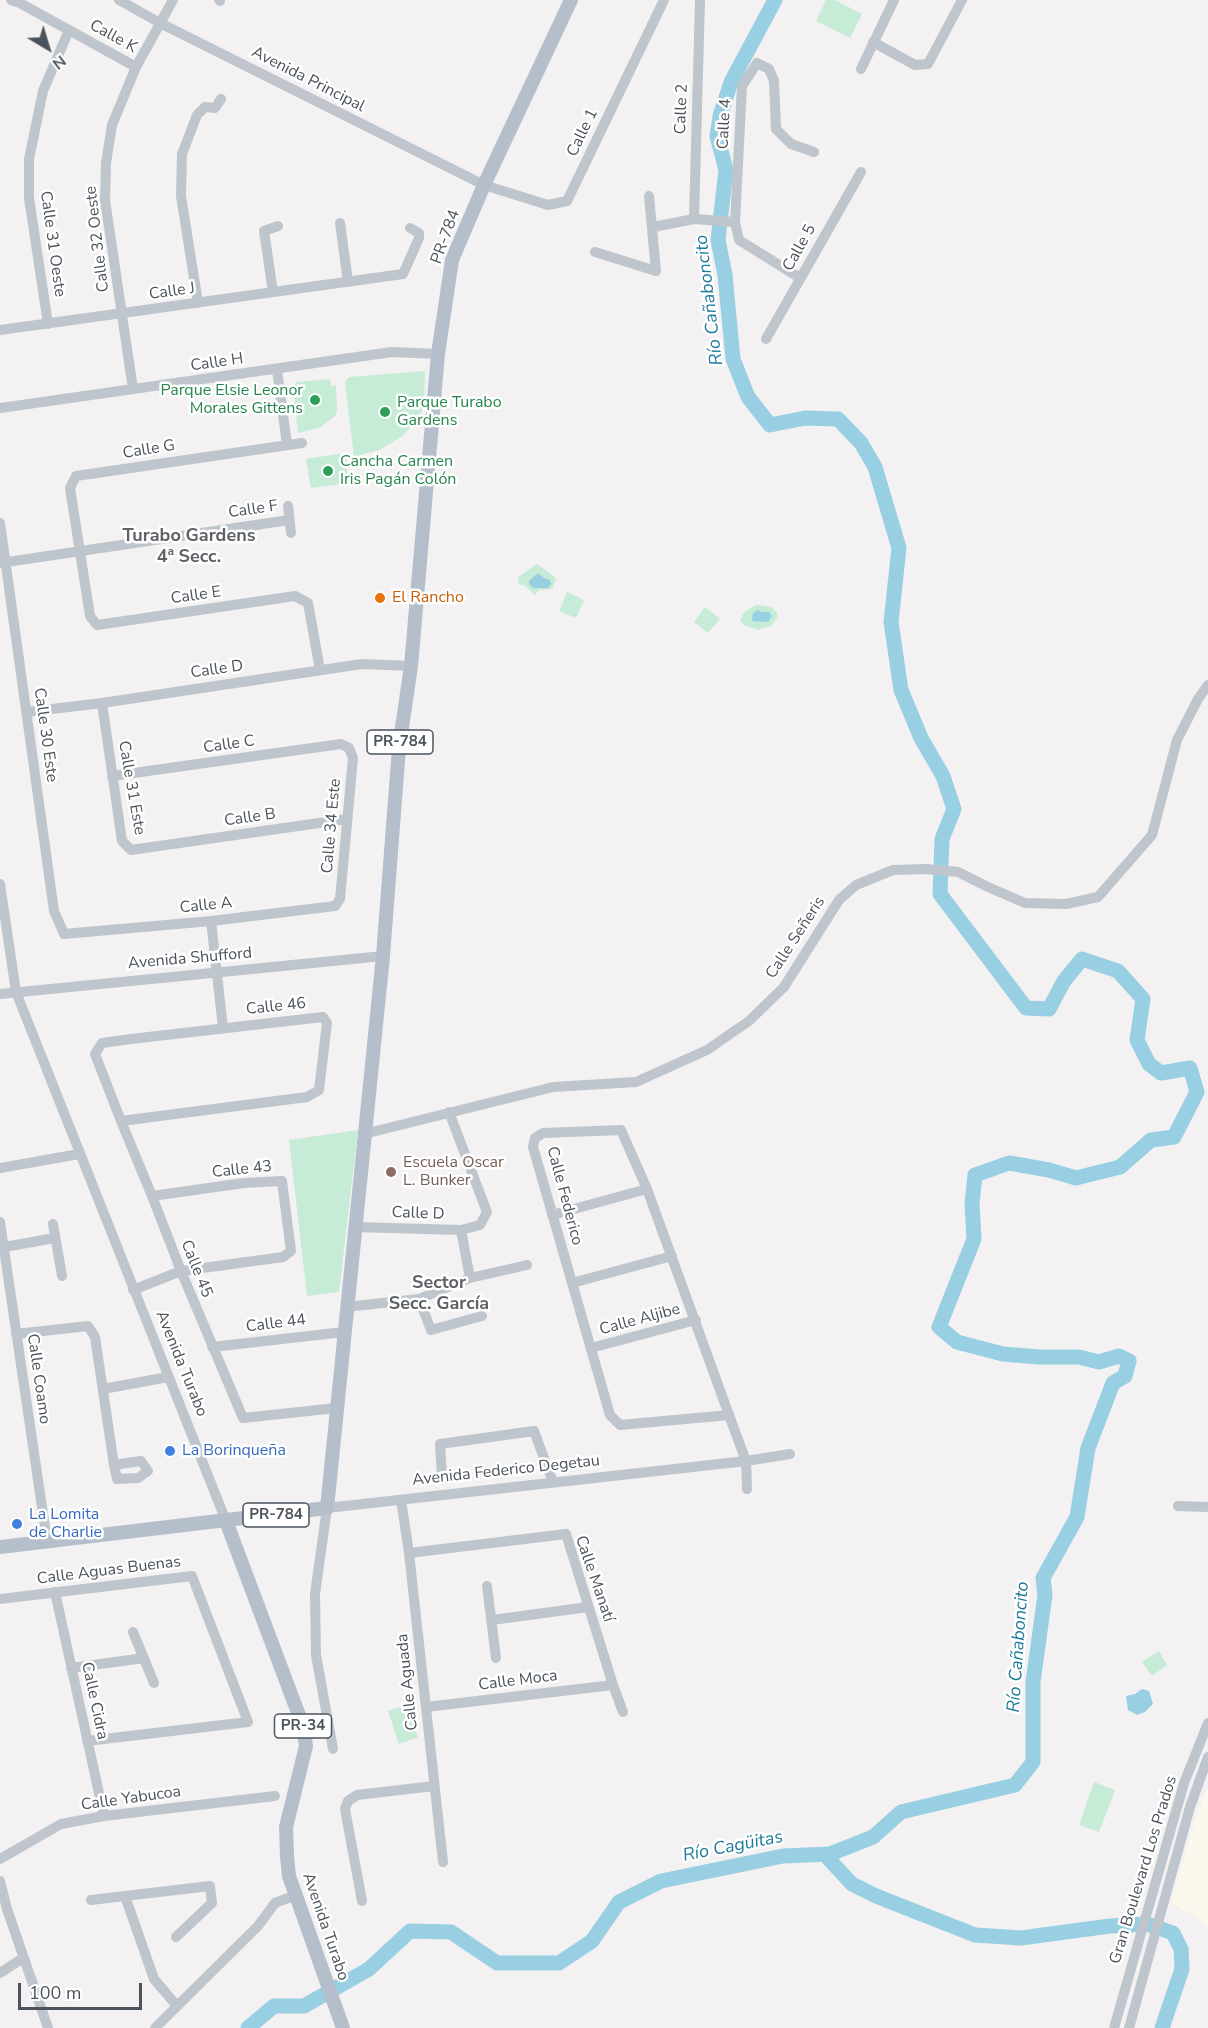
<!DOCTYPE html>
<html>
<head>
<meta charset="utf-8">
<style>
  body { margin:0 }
  #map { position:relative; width:1208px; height:2028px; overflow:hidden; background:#f3f1f1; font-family:"Nunito Sans",sans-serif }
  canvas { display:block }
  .north { position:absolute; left:18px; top:18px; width:60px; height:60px; -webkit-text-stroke:4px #fff; paint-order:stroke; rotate:142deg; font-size:16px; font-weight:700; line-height:24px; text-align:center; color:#4b535c }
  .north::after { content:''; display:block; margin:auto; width:21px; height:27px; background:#4b535c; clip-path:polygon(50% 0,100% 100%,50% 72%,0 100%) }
  .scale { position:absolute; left:18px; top:1983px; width:124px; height:27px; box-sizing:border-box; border:3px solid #4b535c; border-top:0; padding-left:8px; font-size:18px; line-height:21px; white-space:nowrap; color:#4b535c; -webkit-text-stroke:4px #fff; paint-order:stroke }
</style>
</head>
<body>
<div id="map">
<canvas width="1208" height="2028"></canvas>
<div class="north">N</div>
<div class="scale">100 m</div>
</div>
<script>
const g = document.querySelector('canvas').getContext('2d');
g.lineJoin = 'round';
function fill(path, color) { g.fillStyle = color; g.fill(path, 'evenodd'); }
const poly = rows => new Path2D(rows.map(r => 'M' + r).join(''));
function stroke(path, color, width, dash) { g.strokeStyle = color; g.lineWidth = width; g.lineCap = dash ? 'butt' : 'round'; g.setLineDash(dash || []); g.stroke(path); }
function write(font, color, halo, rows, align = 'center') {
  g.font = font + ' "Nunito Sans",sans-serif'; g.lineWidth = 5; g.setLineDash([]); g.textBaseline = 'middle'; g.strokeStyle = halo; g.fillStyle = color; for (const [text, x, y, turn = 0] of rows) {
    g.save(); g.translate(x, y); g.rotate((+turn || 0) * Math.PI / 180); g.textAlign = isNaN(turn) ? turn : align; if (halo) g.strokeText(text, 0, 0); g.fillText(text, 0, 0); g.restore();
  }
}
fill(poly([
  [1208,1786,1208,1928,1201,1920,1171,1903,1195,1820]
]), '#fbf8ee');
fill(poly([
  [826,0,835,0,862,14,850,38,816,21],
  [425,371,424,405,418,420,401,437,379,450,354,457,345,383,347,379,350,377],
  [330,379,331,386,336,386,337,412,335,416,319,428,298,433,293,385,297,382],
  [345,453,349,483,311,488,306,459],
  [537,564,554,576,556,580,552,589,539,590,535,595,524,585,519,585,518,577],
  [567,592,584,600,576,618,559,611],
  [757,605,772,607,777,613,777,618,771,626,762,628,760,630,745,626,740,620,745,611],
  [705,607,720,619,708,633,694,622],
  [358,1130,339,1292,307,1296,289,1140],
  [1159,1651,1167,1665,1152,1676,1142,1662],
  [406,1705,418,1737,399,1744,388,1711],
  [1094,1782,1115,1790,1099,1832,1079,1825]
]), '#c6ebd6');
fill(poly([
  [538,573,544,578,550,580,551,584,548,588,533,588,529,584,529,581],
  [758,610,762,612,769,612,772,616,768,622,752,621,753,613],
  [1142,1689,1149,1691,1153,1704,1145,1712,1137,1715,1128,1710,1126,1696,1135,1694]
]), '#98cfe2');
stroke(poly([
  [825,1855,852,1884,876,1896,975,1935,1021,1938,1110,1926,1147,1924,1173,1933,1181,1949,1182,1969,1162,2028],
  [248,2028,274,2006,304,2006,369,1969,410,1931,451,1932,497,1963,559,1963,592,1941,619,1902,661,1881,783,1856,830,1854,873,1837,901,1812,1015,1785,1033,1762,1033,1682,1045,1595,1043,1578,1077,1517,1088,1448,1113,1383,1125,1376,1129,1361,1119,1356,1099,1362,1079,1357,1039,1357,1003,1354,957,1342,939,1327,974,1239,972,1204,975,1175,1009,1163,1049,1170,1076,1178,1120,1167,1151,1140,1174,1137,1197,1092,1190,1068,1161,1073,1149,1064,1137,1040,1143,999,1118,971,1082,959,1064,981,1049,1009,1026,1008,940,894,942,839,954,809,943,776,921,738,901,690,891,622,899,548,875,467,861,443,838,419,805,418,770,425,748,397,733,359,725,275,718,240,726,170,717,136,720,116,731,82,775,0]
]), '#98cfe2', 15);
stroke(poly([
  [11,0,20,3,136,67],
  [119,0,160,23,484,185,548,205,567,201,664,0],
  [219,0,220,1],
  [873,42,915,65,928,64,962,0],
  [861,69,894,0],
  [694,219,700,0],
  [340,223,348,282],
  [653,227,694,219,735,222],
  [595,252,656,271,649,196],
  [800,278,739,240,735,222,742,86,757,63,769,69,774,81,776,129,791,144,814,152],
  [273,292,264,231,278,226],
  [198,303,181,196,182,154,197,115,205,107,215,108,221,99],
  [48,324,29,198,29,159,43,91,69,30],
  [0,330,403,274,419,238,419,233,410,228],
  [766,339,861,172],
  [277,370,287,444],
  [133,389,105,200,106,163,112,125,136,67,173,0],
  [0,408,392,352,438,354],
  [302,443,76,476,70,488,90,616,97,625,295,596,308,603,320,670],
  [288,506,291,533],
  [0,523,54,911,64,934,211,921,335,906,340,899,353,758,349,748,341,744,112,776],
  [0,563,289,520],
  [102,703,122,841,131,850,347,819],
  [27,712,102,703,362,664,411,666],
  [0,884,16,992,226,1521],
  [211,921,223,1028],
  [0,994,383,956],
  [121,1121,307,1097,319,1090,327,1023,323,1017,131,1039,102,1043,95,1054,121,1121,152,1196,181,1271,243,1418,336,1408],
  [364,1134,553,1087,636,1082,707,1050,749,1021,784,987,839,900,856,885,893,870,926,869,958,872,988,887,1025,903,1066,904,1098,897,1152,835,1177,740,1198,699,1208,685],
  [0,1168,79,1154],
  [552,1215,647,1189],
  [0,1222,47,1541],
  [53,1224,62,1276],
  [354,1227,461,1230,480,1225,487,1212,449,1112],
  [461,1230,470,1278],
  [4,1247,55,1238],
  [572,1283,672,1256],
  [133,1290,181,1271,283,1257,291,1251,282,1181,244,1183,152,1196],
  [419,1299,431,1330,482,1316],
  [346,1307,419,1299,470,1278,527,1265],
  [16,1334,88,1326,95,1337,114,1465],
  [212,1347,344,1332],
  [591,1348,696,1320],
  [103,1389,168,1377],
  [729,1415,620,1425,610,1415,533,1147,535,1138,543,1133,621,1130,647,1189,729,1415,746,1461,747,1489],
  [141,1461,148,1471,138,1478,117,1479,114,1465,141,1461],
  [442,1477,440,1444,534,1431,553,1482],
  [401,1500,409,1553,443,1862],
  [1178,1506,1208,1507],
  [409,1553,566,1534,613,1685,623,1712],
  [487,1586,496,1658],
  [55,1592,104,1816],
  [0,1599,192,1576,248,1722,87,1741],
  [492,1620,588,1607],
  [133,1632,154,1683],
  [71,1668,144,1658],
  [426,1707,613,1685],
  [333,1749,316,1655,315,1594,327,1508,746,1461,790,1454],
  [0,1859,61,1824,104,1816,275,1796],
  [0,1881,7,1909,48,2028],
  [125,1896,154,1979,177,2006],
  [91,1900,210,1886,212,1903,176,1937],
  [362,1901,345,1809,348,1801,357,1795,434,1786],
  [0,1973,23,1958],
  [155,2028,258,1926,275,1903,296,1895],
  [1114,2028,1184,1783,1208,1723],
  [1129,2028,1190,1807,1208,1757]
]), '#bfc5cc', 10);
stroke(poly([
  [226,1521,303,1726,306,1746,286,1827,287,1856,289,1876,343,2028],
  [0,1547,327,1508,383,956,399,748,411,666,438,354,452,260,484,185,571,0]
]), '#b5bfcc', 14);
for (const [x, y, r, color] of [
  [315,400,6,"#2e9e5b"],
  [385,412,6,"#2e9e5b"],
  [328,471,6,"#2e9e5b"],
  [380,598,6,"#e8710a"],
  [391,1172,6,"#8d6e63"],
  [170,1451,6,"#3f7fe0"],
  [17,1524,6,"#3f7fe0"]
]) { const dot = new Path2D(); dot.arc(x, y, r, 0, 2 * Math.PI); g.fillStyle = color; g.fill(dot); stroke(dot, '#fff', 2); }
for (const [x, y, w] of [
  [400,742,66],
  [276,1515,66],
  [303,1726,57]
]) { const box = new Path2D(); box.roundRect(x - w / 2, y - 12, w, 24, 4.5); g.fillStyle = '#fff'; g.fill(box); stroke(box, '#4b535c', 1.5); }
write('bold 15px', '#4b535c', null, [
  ["PR-784",400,742],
  ["PR-784",276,1515],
  ["PR-34",303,1726]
]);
write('16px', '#4b535c', '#fff', [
  ["Calle K",113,37,29],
  ["Avenida Principal",308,80,27],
  ["Calle 2",682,109,-88],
  ["Calle 4",725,124,-87],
  ["Calle 1",583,133,-64],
  ["PR-784",446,237,-70],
  ["Calle 32 Oeste",98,239,-97],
  ["Calle 31 Oeste",52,244,82],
  ["Calle 5",800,248,-61],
  ["Calle J",172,292,-8],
  ["Calle H",217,363,-8],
  ["Calle G",149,450,-9],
  ["Calle F",253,510,-8],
  ["Calle E",196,596,-8],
  ["Calle D",217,670,-8],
  ["Calle 30 Este",45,735,82],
  ["Calle C",229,745,-8],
  ["Calle 31 Este",131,788,80],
  ["Calle B",250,818,-8],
  ["Calle 34 Este",332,826,-85],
  ["Calle A",206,906,-6],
  ["Calle Señeris",796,938,-57],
  ["Avenida Shufford",190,959,-5],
  ["Calle 46",276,1007,-6],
  ["Calle 43",242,1170,-6],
  ["Calle Federico",564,1196,75],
  ["Calle D",418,1214,2],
  ["Calle 45",196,1269,68],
  ["Calle Aljibe",640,1320,-15],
  ["Calle 44",276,1324,-7],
  ["Avenida Turabo",181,1364,68],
  ["Calle Coamo",38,1379,82],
  ["Avenida Federico Degetau",506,1471,-6],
  ["Calle Aguas Buenas",109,1571,-7],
  ["Calle Manatí",594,1579,71],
  ["Calle Moca",518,1681,-7],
  ["Calle Aguada",408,1682,-96],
  ["Calle Cidra",94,1701,78],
  ["Calle Yabucoa",131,1799,-8],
  ["Gran Boulevard Los Prados",1144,1870,-73],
  ["Avenida Turabo",325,1927,71]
]);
write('16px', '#27864d', '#fff', [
  ["Parque Elsie Leonor",303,391,"right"],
  ["Morales Gittens",303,409,"right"],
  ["Parque Turabo",397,403],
  ["Gardens",397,421],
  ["Cancha Carmen",340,462],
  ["Iris Pagán Colón",340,480]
], 'left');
write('16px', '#c56008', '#fff', [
  ["El Rancho",392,598]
], 'left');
write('16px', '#785e54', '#fff', [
  ["Escuela Oscar",403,1163],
  ["L. Bunker",403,1181]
], 'left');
write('16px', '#366cbe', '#fff', [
  ["La Borinqueña",182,1451],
  ["La Lomita",29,1515],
  ["de Charlie",29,1533]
], 'left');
write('italic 18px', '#1e7b9c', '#fff', [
  ["Río Cañaboncito",710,300,-97],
  ["Río Cañaboncito",1019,1647,-86],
  ["Río Cagüitas",733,1847,-11]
]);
write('bold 18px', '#5e6165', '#fff', [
  ["Turabo Gardens",189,537],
  ["4ª Secc.",189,558],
  ["Sector",439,1284],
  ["Secc. García",439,1305]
]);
</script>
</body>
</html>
